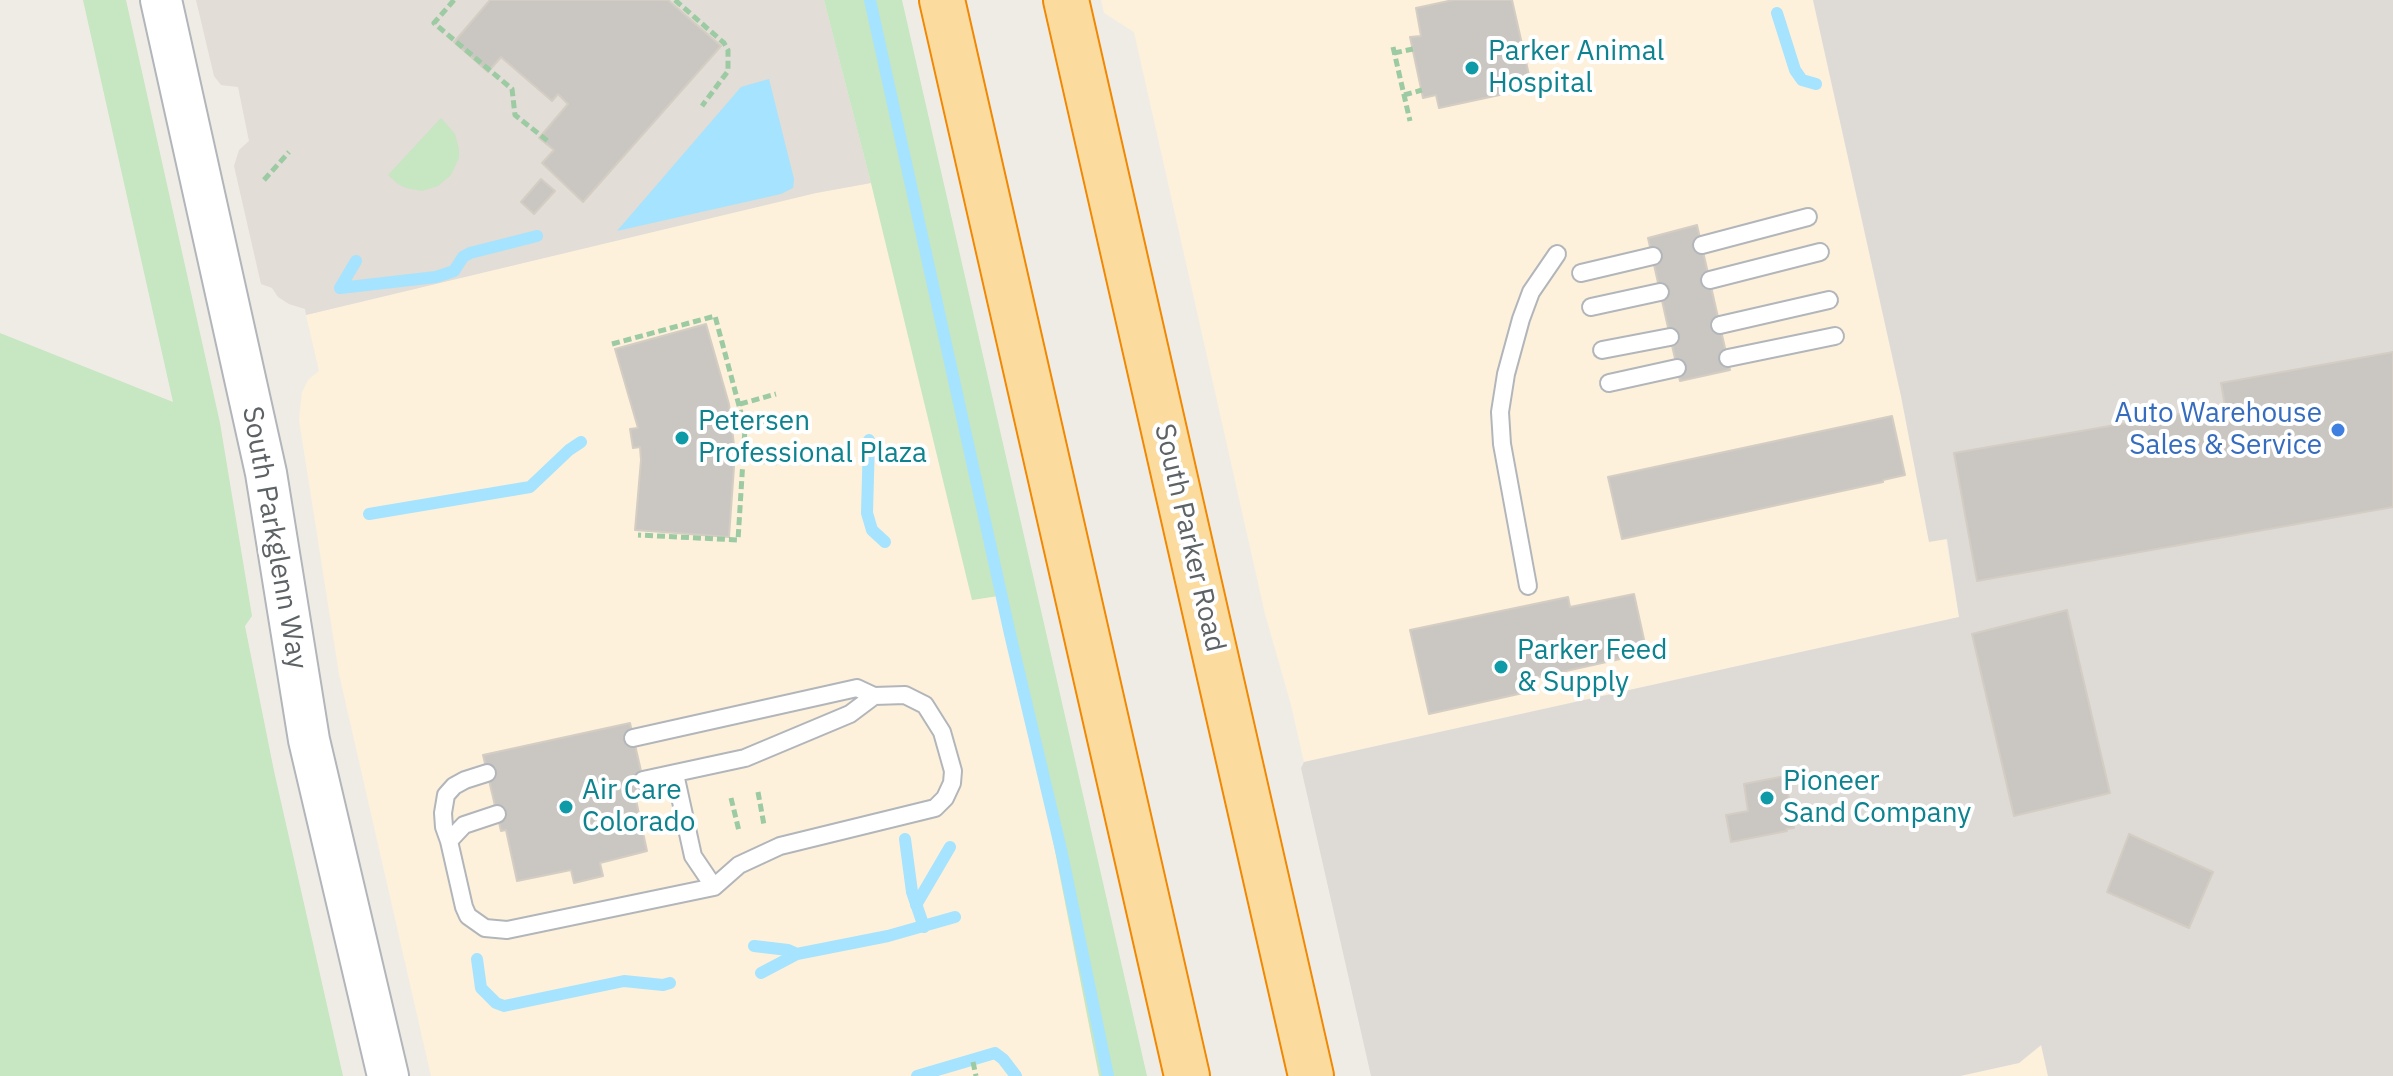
<!DOCTYPE html>
<html>
<head>
<meta charset="utf-8">
<style>
  body { margin:0 }
  canvas { display:block; background:#efece5 }
</style>
</head>
<body>
<canvas width="2393" height="1076"></canvas>
<script>
const g = document.querySelector('canvas').getContext('2d');
g.lineJoin = 'round';
function fill(path, color) { g.fillStyle = color; g.fill(path, 'evenodd'); }
const poly = rows => new Path2D(rows.map(r => 'M' + r).join(''));
function stroke(path, color, width, dash) { g.strokeStyle = color; g.lineWidth = width; g.lineCap = dash ? 'butt' : 'round'; g.setLineDash(dash || []); g.stroke(path); }
function write(font, color, halo, rows, align = 'center') {
  g.font = font + ' "IBM Plex Sans",sans-serif'; g.lineWidth = 8; g.setLineDash([]); g.textBaseline = 'middle'; g.strokeStyle = halo; g.fillStyle = color; for (const [text, x, y, turn = 0] of rows) {
    g.save(); g.translate(x, y); g.rotate((+turn || 0) * Math.PI / 180); g.textAlign = isNaN(turn) ? turn : align; if (halo) g.strokeText(text, 0, 0); g.fillText(text, 0, 0); g.restore();
  }
}
fill(poly([
  [1101,0,1813,0,1901,396,1929,541,1946,539,1959,617,1304,762,1291,705,1265,614,1134,32,1104,13],
  [871,183,972,600,1005,594,1099,1076,431,1076,339,674,299,420,302,392,308,380,319,371,306,315,816,193],
  [2042,1045,2048,1076,1960,1076,2019,1063]
]), '#fdf1dc');
fill(poly([
  [1813,0,2393,0,2393,1076,2048,1076,2041,1045,2019,1063,1960,1076,1371,1076,1301,768,1304,762,1959,617,1947,539,1929,542,1901,396]
]), '#dedbd7');
fill(poly([
  [196,0,824,0,871,183,816,193,306,315,305,309,289,304,278,297,272,288,261,284,234,166,239,150,249,141,238,87,221,85,214,76]
]), '#e2ddd6');
fill(poly([
  [83,0,126,0,220,423,252,616,245,626,274,771,343,1076,0,1076,0,333,173,402],
  [824,0,902,0,1147,1076,1099,1076,1005,595,972,600,871,183],
  [441,118,455,134,459,149,459,158,451,175,438,186,422,191,406,188,398,184,388,175]
]), '#c7e6c2');
fill(poly([
  [769,79,794,179,793,188,781,194,617,231,741,87]
]), '#a6e3fe');
stroke(poly([
  [870,0,1010,634,1062,854,1108,1076],
  [1777,13,1795,70,1802,80,1816,84],
  [340,288,436,277,454,271,463,257,470,253,537,236],
  [340,288,356,261],
  [869,440,867,513,872,530,885,542],
  [369,514,530,487,569,450,581,442],
  [905,839,912,892,924,927],
  [916,905,950,847],
  [754,946,788,950,797,954],
  [477,959,481,988,496,1003,504,1006,624,981,663,985,670,983],
  [761,973,797,954,888,936,955,917],
  [917,1076,995,1053,1003,1059,1016,1076]
]), '#a6e3fe', 12);
const building = poly([
  [490,0,668,0,721,46,583,202,542,163,554,150,539,138,568,104,558,94,552,101,501,57,488,72,454,42,490,0],
  [1453,0,1512,0,1532,88,1439,108,1436,95,1423,98,1410,37,1421,36,1416,8,1453,0],
  [541,179,555,191,534,214,521,202,541,179],
  [1697,225,1730,370,1680,381,1648,238,1697,225],
  [706,324,729,404,735,453,729,537,635,530,641,460,640,447,633,448,630,429,638,428,615,349,706,324],
  [2393,352,2393,507,1977,581,1954,453,2225,406,2221,383,2393,352],
  [1892,416,1905,475,1883,480,1883,482,1622,539,1608,477,1892,416],
  [1634,594,1647,653,1521,681,1523,693,1429,714,1410,630,1568,597,1570,607,1634,594],
  [2067,610,2110,793,2014,816,1972,634,2067,610],
  [630,723,647,797,636,800,647,851,600,863,603,876,574,883,571,870,517,881,506,830,501,831,483,755,630,723],
  [1785,776,1794,828,1787,829,1787,831,1731,842,1726,815,1748,811,1744,784,1785,776],
  [2129,834,2213,872,2189,928,2107,892,2129,834]
]);
fill(building, '#cac7c2');
stroke(building, '#d4cdc3', 2);
const service = poly([
  [1702,245,1808,217],
  [1581,273,1653,256],
  [1710,280,1820,252],
  [1591,307,1660,292],
  [1720,325,1829,300],
  [1602,350,1670,337],
  [1728,358,1835,336],
  [1609,383,1677,368],
  [1528,586,1502,444,1500,412,1506,374,1521,319,1531,292,1557,254],
  [675,774,693,856,714,887],
  [643,780,745,758,850,714,874,696],
  [497,814,464,825,449,841,464,907,468,916,485,928,507,930,714,887,739,865,780,846,935,808,945,798,952,783,953,771,942,732,925,705,905,695,874,696,857,688,633,738],
  [449,841,444,827,443,813,446,795,454,786,465,780,487,773]
]);
const tertiary = poly([
  [161,0,266,473,309,740,388,1076]
]);
const trunk = poly([
  [942,0,1187,1076],
  [1066,0,1311,1076]
]);
stroke(service, '#b2b6ba', 20);
stroke(tertiary, '#b2b6ba', 44);
stroke(trunk, '#f08804', 48);
stroke(poly([
  [454,0,434,23,512,89,515,115,549,142],
  [675,0,724,43,728,50,728,71,702,106],
  [1393,47,1410,121],
  [1394,53,1413,49],
  [1404,95,1422,90],
  [264,180,289,152],
  [612,344,715,316,745,428,738,540,638,535],
  [740,404,776,394],
  [745,428,785,421],
  [745,460,781,463],
  [758,792,764,825],
  [731,798,739,831],
  [973,1062,976,1076]
]), '#9ccaa3', 5, [8, 4]);
stroke(service, '#fff', 16);
stroke(tertiary, '#fff', 40);
stroke(trunk, '#fcdc9e', 44);
for (const [x, y, r, color] of [
  [1472,68,8,"#0f9aa8"],
  [2338,430,8,"#3f7fe0"],
  [682,438,8,"#0f9aa8"],
  [1501,667,8,"#0f9aa8"],
  [1767,798,8,"#0f9aa8"],
  [566,807,8,"#0f9aa8"]
]) { const dot = new Path2D(); dot.arc(x, y, r, 0, 2 * Math.PI); g.fillStyle = color; g.fill(dot); stroke(dot, '#fff', 3); }
write('28px', '#0d838f', '#fff', [
  ["Parker Animal",1488,52],
  ["Hospital",1488,84],
  ["Petersen",698,422],
  ["Professional Plaza",698,454],
  ["Parker Feed",1517,651],
  ["& Supply",1517,683],
  ["Pioneer",1783,782],
  ["Sand Company",1783,814],
  ["Air Care",582,791],
  ["Colorado",582,823]
], 'left');
write('28px', '#366cbe', '#fff', [
  ["Auto Warehouse",2322,414],
  ["Sales & Service",2322,446]
], 'right');
write('28px', '#5d6265', '#fff', [
  ["South Parkglenn Way",274,538,80],
  ["South Parker Road",1189,538,77]
]);
</script>
</body>
</html>
